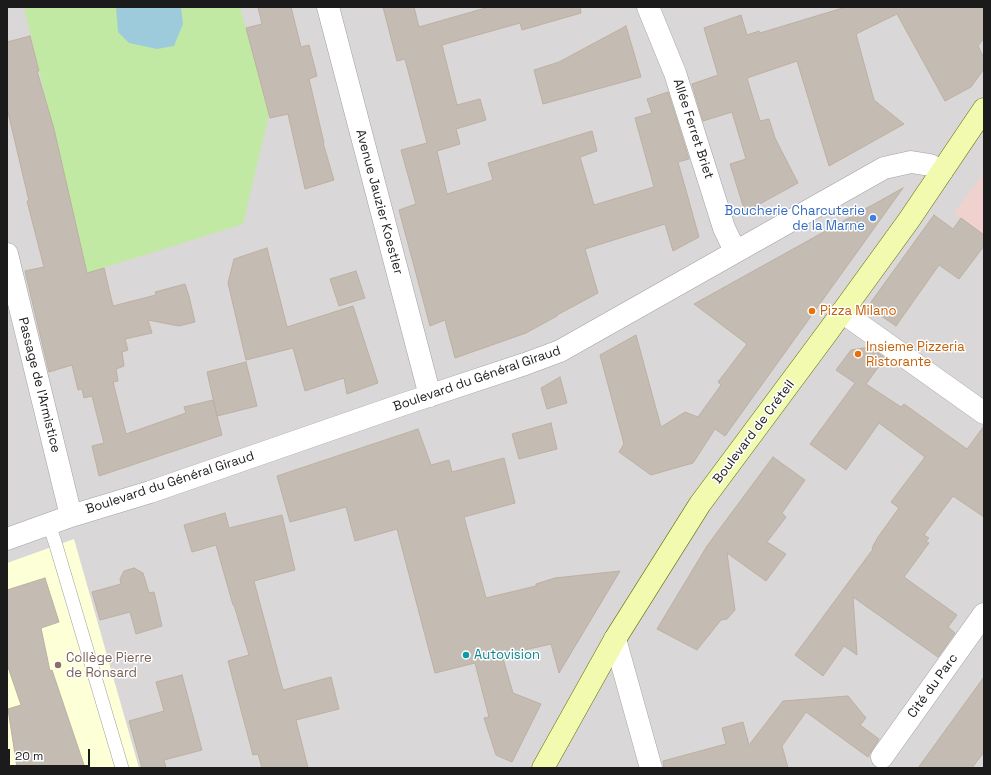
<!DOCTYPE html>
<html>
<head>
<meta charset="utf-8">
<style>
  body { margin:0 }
  #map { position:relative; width:991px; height:775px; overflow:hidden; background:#ede9df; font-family:"Space Grotesk",sans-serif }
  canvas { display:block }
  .frame { position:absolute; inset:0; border:8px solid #1b1b1b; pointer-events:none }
  .scale { position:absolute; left:8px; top:749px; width:82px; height:18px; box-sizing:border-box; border:2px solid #1b1b1b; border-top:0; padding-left:5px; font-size:12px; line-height:14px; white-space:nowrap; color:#1b1b1b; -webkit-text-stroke:3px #fff; paint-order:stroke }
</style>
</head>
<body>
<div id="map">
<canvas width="991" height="775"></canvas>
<div class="frame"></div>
<div class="scale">20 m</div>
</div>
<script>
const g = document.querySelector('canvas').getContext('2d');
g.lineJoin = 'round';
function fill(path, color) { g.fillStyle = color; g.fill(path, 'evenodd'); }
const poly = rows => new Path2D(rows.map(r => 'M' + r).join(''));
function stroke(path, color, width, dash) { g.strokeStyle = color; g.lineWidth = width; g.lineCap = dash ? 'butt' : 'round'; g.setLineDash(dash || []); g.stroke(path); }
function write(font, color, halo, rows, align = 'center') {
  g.font = font + ' "Space Grotesk",sans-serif'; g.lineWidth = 3; g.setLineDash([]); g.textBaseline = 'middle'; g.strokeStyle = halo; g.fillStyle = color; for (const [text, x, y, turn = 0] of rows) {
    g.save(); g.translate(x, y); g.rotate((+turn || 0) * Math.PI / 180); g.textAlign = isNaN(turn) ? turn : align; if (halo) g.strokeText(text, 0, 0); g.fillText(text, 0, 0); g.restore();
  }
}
fill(poly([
  [7,7,984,7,984,768,7,768]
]), '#d9d7d7');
fill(poly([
  [984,172,984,235,954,213]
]), '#efd1cd');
fill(poly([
  [74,539,139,768,7,768,7,563]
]), '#fdffd6');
fill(poly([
  [24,7,240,7,269,114,243,224,87,273]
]), '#c2e9a3');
fill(poly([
  [116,7,181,7,183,24,174,46,157,49,129,43,118,32]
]), '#9ecbdc');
const building = poly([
  [258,7,291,7,301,47,309,45,317,76,309,79,324,143,323,143,334,180,305,189,288,114,270,118,246,28,262,24,258,7],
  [383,7,414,7,419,27,489,7,580,7,581,13,522,30,520,23,442,45,457,105,480,99,486,120,456,129,460,144,437,151,447,194,493,180,488,163,592,131,597,151,580,157,594,205,654,187,635,118,652,113,647,99,668,92,689,159,678,162,699,237,673,251,665,224,585,249,598,293,557,315,557,316,526,333,455,358,445,320,430,326,399,210,416,204,401,150,427,143,405,59,397,61,383,7],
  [846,7,984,7,984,38,978,46,984,58,984,69,971,87,945,101,897,14,856,34,874,100,904,124,829,166,797,61,747,78,760,121,769,119,775,138,798,183,745,212,730,164,746,159,732,112,703,121,692,84,718,75,704,28,741,15,747,35,759,31,760,33,846,7],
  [626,26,641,77,543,104,534,70,559,62,626,26],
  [30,36,39,71,37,71,54,129,87,273,104,268,113,306,156,295,155,292,185,284,189,296,195,322,179,326,148,320,152,333,125,339,128,350,122,352,124,366,116,369,118,381,113,382,126,434,186,413,184,407,213,400,222,435,99,476,92,446,104,443,92,396,84,398,82,389,78,390,72,365,49,372,25,271,44,267,27,201,29,201,7,108,7,42,30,36],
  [903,188,725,436,715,429,693,463,651,475,619,452,624,444,600,355,636,335,661,427,685,412,698,417,721,385,718,382,747,344,694,304,903,188],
  [934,215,953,229,961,218,984,235,984,246,959,279,939,265,896,326,874,311,871,302,934,215],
  [267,248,287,327,353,306,378,383,347,394,344,378,305,391,293,348,246,360,228,283,234,259,267,248],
  [356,271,365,298,339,306,330,279,356,271],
  [870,347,885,358,866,384,901,407,904,404,967,449,984,426,984,517,953,496,924,535,929,538,926,541,929,543,904,577,957,615,948,627,955,633,938,657,853,597,857,655,844,646,823,676,795,655,873,549,872,548,878,537,899,508,891,502,925,457,879,423,846,470,810,444,855,383,836,370,851,350,870,347],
  [246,362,257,406,217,416,207,372,246,362],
  [560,377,567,403,547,409,541,388,560,377],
  [551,423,557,449,519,459,512,434,551,423],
  [418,429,431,465,449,460,452,472,504,458,515,503,464,517,486,598,536,586,536,584,555,578,620,571,559,673,551,644,502,655,513,693,541,704,512,762,496,755,484,718,489,717,475,663,435,673,397,529,355,541,346,507,290,522,277,476,418,429],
  [773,457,805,480,782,513,786,517,767,542,786,554,766,581,727,553,735,610,727,619,721,620,697,650,657,629,707,546,773,457],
  [225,513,229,528,282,515,295,570,254,581,283,690,331,677,339,709,296,720,308,768,262,768,258,754,253,755,228,661,249,655,234,605,233,605,216,545,192,552,184,525,225,513],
  [134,568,143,573,149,593,154,592,162,626,136,634,130,612,100,620,92,592,121,584,120,579,124,571,134,568],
  [45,578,59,622,41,628,50,671,52,670,85,768,17,768,8,709,21,705,7,664,7,590,45,578],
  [182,675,202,750,164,760,166,768,142,768,129,721,164,711,156,682,182,675],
  [984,677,984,752,972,768,918,768,984,677],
  [848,696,866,718,860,725,879,739,868,757,806,712,782,746,788,768,664,768,663,761,726,744,722,728,743,722,749,745,783,701,848,696]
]);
fill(building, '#c4bbb3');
stroke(building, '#beb0a2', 1);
const service = poly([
  [49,525,55,542,122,768]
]);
const minor = poly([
  [328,7,430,396],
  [648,7,675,73,724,228,735,251],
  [7,254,71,516],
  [7,539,71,516,150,492,404,404,525,364,560,351,884,168,911,162,930,165,942,171],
  [615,639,651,768],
  [882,757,984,614]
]);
const tertiary = poly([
  [842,312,984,413]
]);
const secondary = poly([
  [543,768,615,639,700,504,827,333,909,220,984,109]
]);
stroke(service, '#a2a2a2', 14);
stroke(minor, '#a2a2a2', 23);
stroke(tertiary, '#a2a2a2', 23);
stroke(secondary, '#5e7003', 23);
stroke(service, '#fff', 13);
stroke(minor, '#fff', 22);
stroke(tertiary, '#fff', 22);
stroke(secondary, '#f2fab0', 22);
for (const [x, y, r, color] of [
  [873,218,4,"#3f7fe0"],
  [812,311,4,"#e8710a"],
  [858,354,4,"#e8710a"],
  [466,655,4,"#0f9aa8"],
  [58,665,4,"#8d6e63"]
]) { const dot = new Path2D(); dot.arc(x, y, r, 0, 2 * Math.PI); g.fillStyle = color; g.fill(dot); stroke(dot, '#fff', 1.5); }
write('13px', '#1b1b1b', '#fff', [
  ["Allée Ferret Briet",693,129,72],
  ["Avenue Jauzier Koestler",379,202,75],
  ["Boulevard du Général Giraud",477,379,-19],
  ["Passage de l'Armistice",39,385,76],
  ["Boulevard de Créteil",754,432,-53],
  ["Boulevard du Général Giraud",170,483,-18],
  ["Cité du Parc",933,686,-54]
]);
write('13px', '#366cbe', '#fff', [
  ["Boucherie Charcuterie",865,211],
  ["de la Marne",865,226]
], 'right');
write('13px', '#c56008', '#fff', [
  ["Pizza Milano",820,311],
  ["Insieme Pizzeria",866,347],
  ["Ristorante",866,362]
], 'left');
write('13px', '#0d838f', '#fff', [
  ["Autovision",474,655]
], 'left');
write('13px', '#785e54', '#fff', [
  ["Collège Pierre",66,658],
  ["de Ronsard",66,673]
], 'left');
</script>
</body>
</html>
